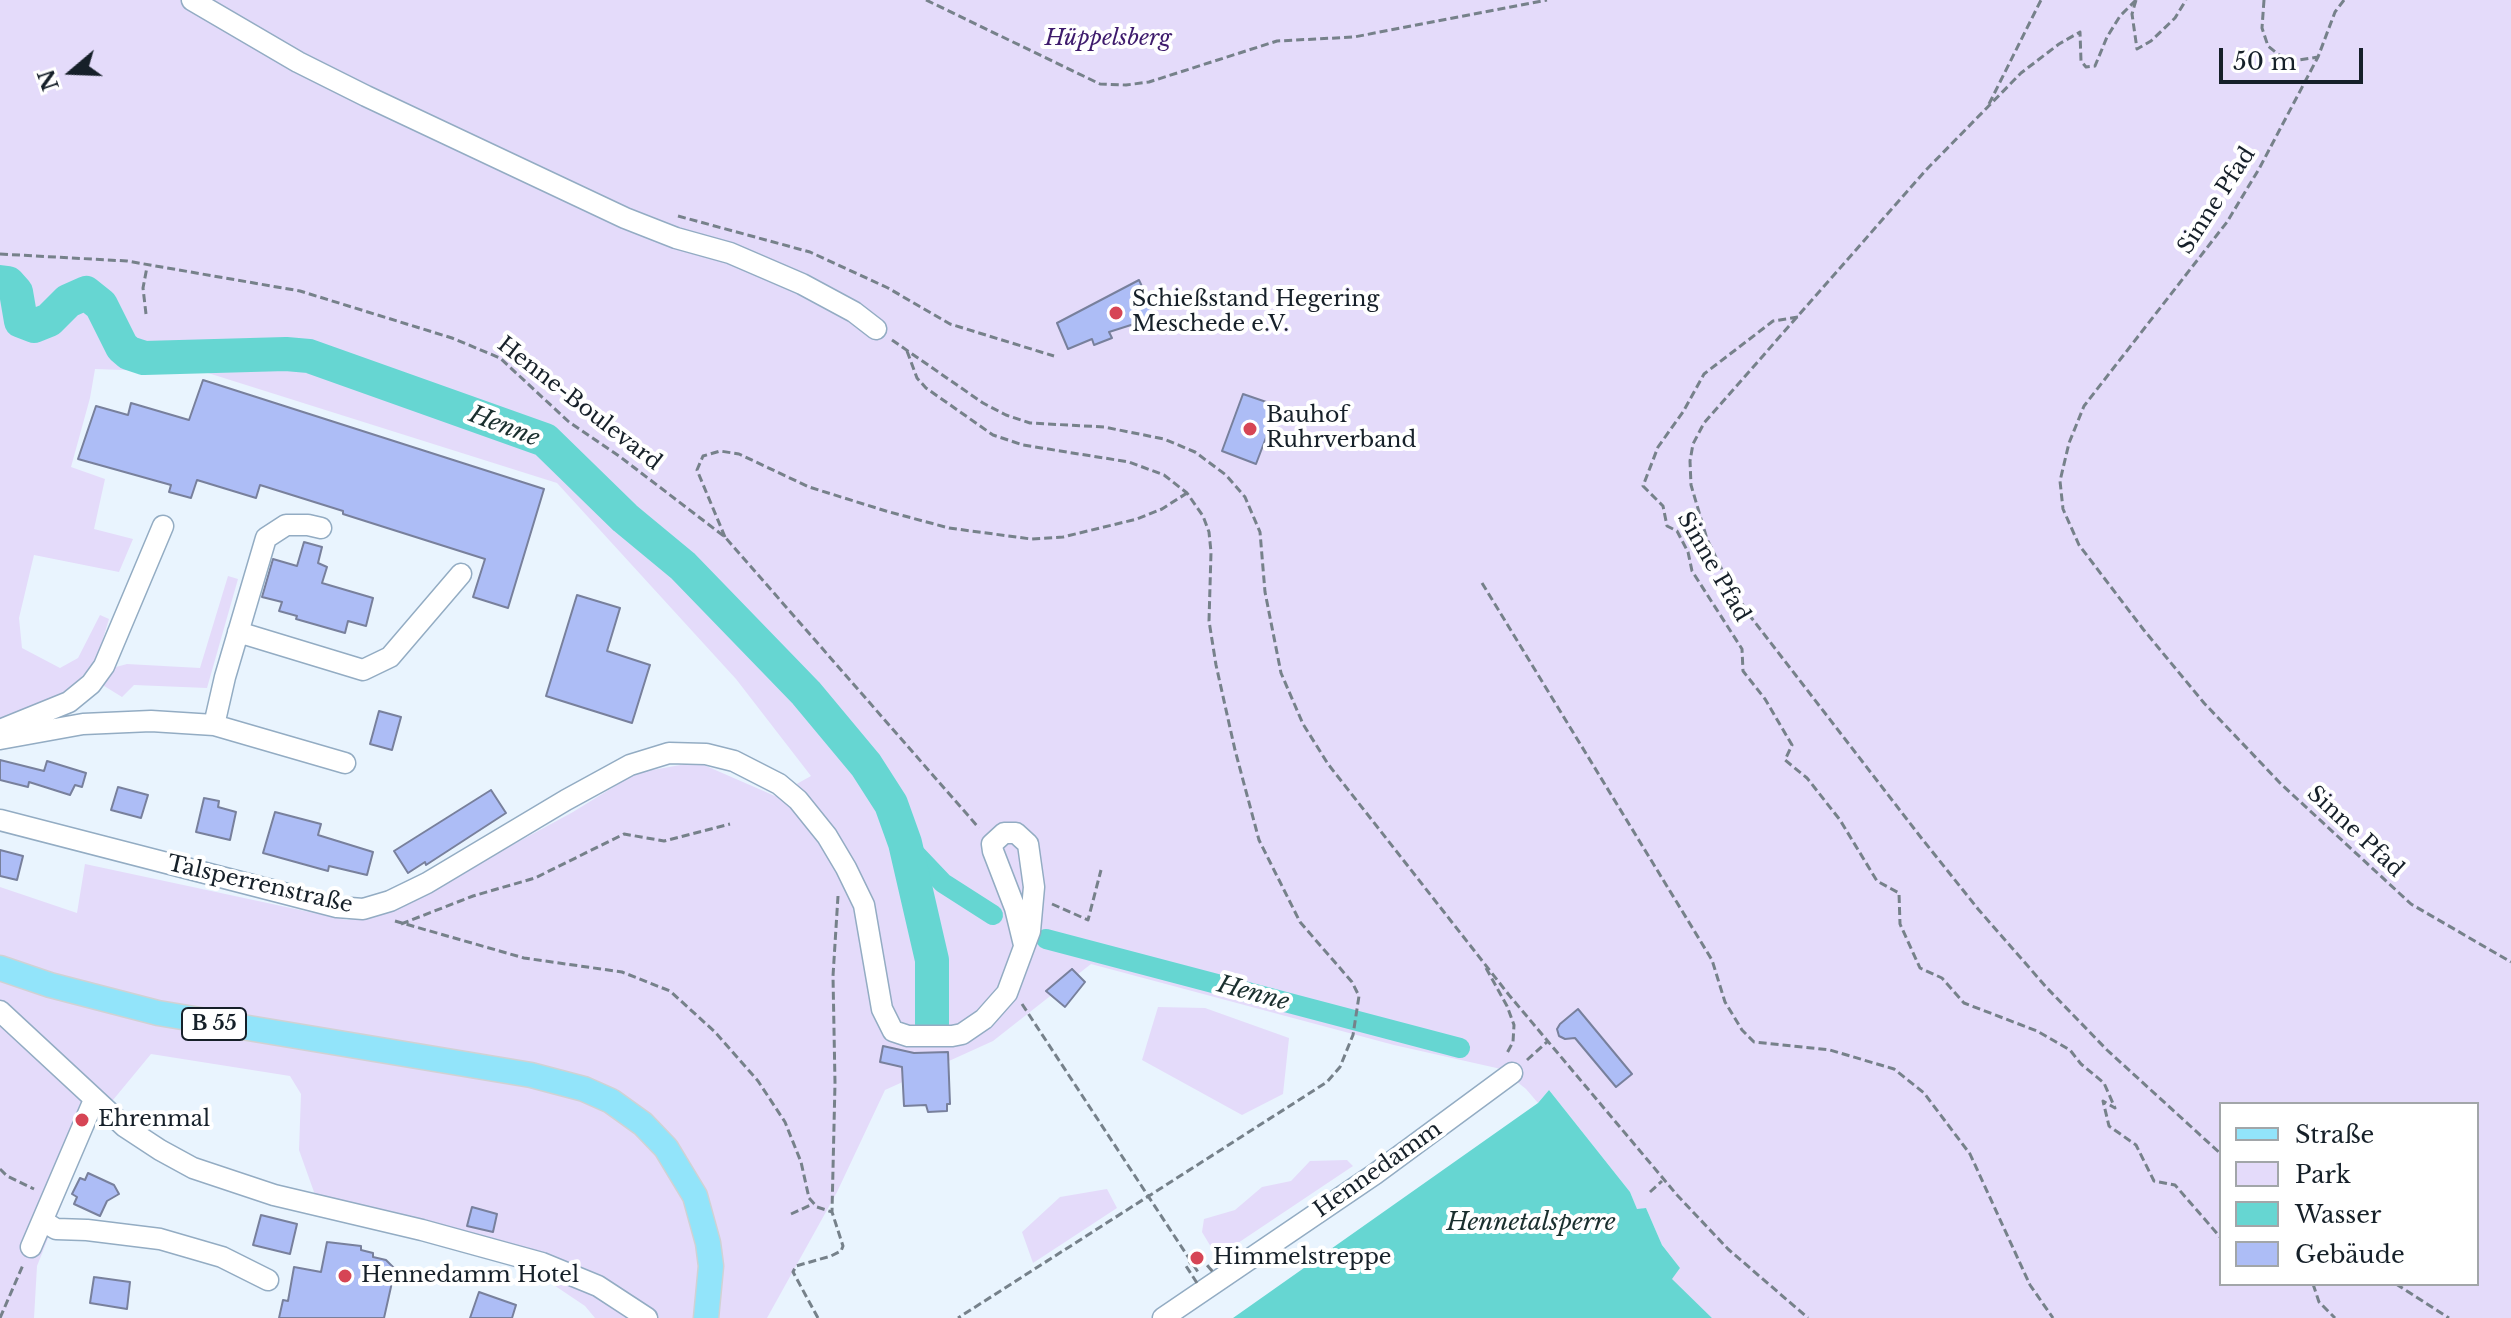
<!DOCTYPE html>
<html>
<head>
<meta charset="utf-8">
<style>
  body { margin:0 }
  #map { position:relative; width:2511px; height:1318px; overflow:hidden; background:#e9f4fe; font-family:"Libre Baskerville",serif }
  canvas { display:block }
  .legend { position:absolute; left:2219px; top:1102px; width:260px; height:184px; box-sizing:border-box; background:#fff; border:2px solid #a2a6a9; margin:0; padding:10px 14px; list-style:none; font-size:24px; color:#162029 }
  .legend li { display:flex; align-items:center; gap:16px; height:40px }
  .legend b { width:40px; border:2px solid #a2a6a9 }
  .north { position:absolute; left:32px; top:32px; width:80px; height:80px; -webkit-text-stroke:6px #fff; paint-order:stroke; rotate:251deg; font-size:22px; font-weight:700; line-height:32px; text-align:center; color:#162029 }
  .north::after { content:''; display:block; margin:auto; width:28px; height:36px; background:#162029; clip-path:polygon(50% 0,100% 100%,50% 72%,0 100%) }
  .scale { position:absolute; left:2219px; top:48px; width:144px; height:36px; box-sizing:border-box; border:4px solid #162029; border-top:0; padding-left:10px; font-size:24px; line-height:28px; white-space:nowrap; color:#162029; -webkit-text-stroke:6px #fff; paint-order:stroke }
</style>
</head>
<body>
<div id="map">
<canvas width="2511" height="1318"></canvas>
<ul class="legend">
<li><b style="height:10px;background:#92e4fa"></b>Straße</li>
<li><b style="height:22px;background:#e4dbfa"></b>Park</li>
<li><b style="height:22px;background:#66d6d2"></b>Wasser</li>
<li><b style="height:22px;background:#adbdf6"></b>Gebäude</li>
</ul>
<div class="north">N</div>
<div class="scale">50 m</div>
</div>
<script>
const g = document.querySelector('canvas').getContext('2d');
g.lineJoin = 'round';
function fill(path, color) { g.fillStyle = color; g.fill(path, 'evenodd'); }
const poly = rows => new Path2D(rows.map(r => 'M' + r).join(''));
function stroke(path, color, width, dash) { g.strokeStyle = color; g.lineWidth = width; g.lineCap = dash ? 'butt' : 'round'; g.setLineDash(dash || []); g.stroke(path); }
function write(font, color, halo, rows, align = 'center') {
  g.font = font + ' "Libre Baskerville",serif'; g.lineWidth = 8; g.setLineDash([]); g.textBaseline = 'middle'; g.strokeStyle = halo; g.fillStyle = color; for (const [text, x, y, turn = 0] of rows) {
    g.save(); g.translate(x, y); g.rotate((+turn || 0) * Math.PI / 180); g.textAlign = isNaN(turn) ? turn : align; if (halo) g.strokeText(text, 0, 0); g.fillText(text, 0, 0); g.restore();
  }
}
fill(poly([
  [0,0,2511,0,2511,1318,1712,1318,1671,1279,1680,1268,1662,1245,1646,1208,1637,1210,1630,1192,1549,1090,1538,1103,1526,1089,1501,1069,1394,1045,1091,964,993,1041,885,1090,837,1192,767,1318,595,1318,585,1306,490,1242,319,1206,299,1150,301,1094,290,1076,151,1054,94,1123,37,1266,34,1318,0,1318,0,887,77,913,85,864,347,920,389,912,573,812,636,773,697,762,775,796,811,776,736,679,557,483,208,373,95,369,90,398,71,467,105,479,94,529,133,539,119,572,34,555,19,618,22,648,60,668,78,658,100,615,109,619,96,662,62,697,0,724],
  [2221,1104,2477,1104,2477,1284,2221,1284],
  [228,576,238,579,207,688,134,685,122,697,101,684,116,667,127,664,200,668],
  [1158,1007,1205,1008,1289,1038,1283,1094,1242,1115,1142,1060],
  [1347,1160,1353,1166,1217,1257,1202,1232,1204,1219,1235,1210,1262,1187,1291,1181,1310,1161],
  [1107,1189,1117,1208,1033,1263,1022,1232,1060,1197]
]), '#e4dbfa');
fill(poly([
  [1549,1090,1630,1192,1637,1209,1646,1208,1662,1245,1680,1268,1672,1279,1712,1318,1233,1318,1538,1103]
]), '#66d6d2');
stroke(poly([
  [905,843,943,883,993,915],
  [1046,939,1460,1048]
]), '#66d6d2', 20);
stroke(poly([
  [0,282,8,283,16,292,21,321,34,326,49,320,68,301,86,293,101,305,122,347,129,353,144,358,286,354,309,356,545,440,625,518,683,566,806,693,866,765,891,804,905,843,932,960,932,1024]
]), '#66d6d2', 34);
const building = poly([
  [1139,280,1156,317,1109,332,1112,338,1094,345,1092,339,1068,349,1057,323,1139,280],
  [203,380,544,489,508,608,473,597,485,559,343,514,343,511,260,485,256,498,197,480,191,498,169,492,171,485,78,459,96,406,128,415,131,403,189,420,203,380],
  [1243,394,1278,406,1256,464,1222,451,1243,394],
  [304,542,322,547,318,563,327,567,322,583,373,598,366,626,348,621,345,633,296,619,297,616,279,611,282,602,262,597,273,559,297,566,304,542],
  [577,595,620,608,607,651,650,665,632,723,546,696,577,595],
  [379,711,401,717,392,750,370,744,379,711],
  [0,760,44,771,47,761,86,773,82,787,75,785,70,795,29,782,28,787,0,780,0,760],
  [118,787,148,795,141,818,111,810,118,787],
  [491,790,506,813,426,865,425,862,408,873,394,851,491,790],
  [204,798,219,801,218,807,236,812,230,840,196,832,204,798],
  [275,812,321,824,318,835,373,852,367,875,329,866,328,871,263,853,275,812],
  [0,850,23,856,17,880,0,876,0,850],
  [1072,969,1085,982,1065,1007,1046,991,1072,969],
  [1578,1009,1632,1074,1616,1087,1575,1038,1565,1039,1559,1036,1557,1029,1560,1024,1578,1009],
  [883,1046,914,1053,948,1052,950,1104,947,1104,947,1111,928,1112,926,1105,904,1106,902,1067,880,1062,883,1046],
  [88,1173,114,1185,119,1194,107,1201,100,1216,74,1204,77,1197,72,1194,80,1178,85,1180,88,1173],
  [472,1207,497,1214,493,1232,467,1226,472,1207],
  [261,1215,297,1224,290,1254,253,1245,261,1215],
  [327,1242,361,1246,361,1250,373,1253,373,1257,386,1260,395,1269,384,1318,279,1318,283,1300,288,1301,294,1267,321,1272,327,1242],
  [94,1277,130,1282,127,1309,90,1303,94,1277],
  [479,1292,516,1305,512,1318,470,1318,479,1292]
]);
fill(building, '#adbdf6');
stroke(building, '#78809c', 2);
const minor = poly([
  [192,0,298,62,366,96,625,218,676,238,730,253,802,284,854,312,876,329],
  [238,632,363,670,390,657,461,574],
  [214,725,345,763],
  [0,730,69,702,91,684,104,666,163,526],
  [0,739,83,724,151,721,214,725,225,677,266,538,286,525,308,525,321,528],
  [0,820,337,907,363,909,390,901,427,883,566,800,630,765,669,753,706,754,734,761,779,784,798,800,827,836,846,868,864,905,882,1009,893,1031,908,1036,952,1036,962,1034,984,1019,1007,993,1030,931,1034,887,1028,844,1016,833,1004,833,992,844,993,851,1015,908,1024,945],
  [0,1011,125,1127,160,1150,193,1168,274,1195,422,1230,542,1263,598,1286,647,1318],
  [43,1221,56,1229,87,1230,160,1239,222,1257,268,1280],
  [31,1247,94,1100],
  [1163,1318,1375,1174,1512,1073]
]);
const major = poly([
  [0,968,50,985,158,1013,531,1075,584,1089,611,1101,643,1124,666,1148,695,1196,708,1243,711,1266,706,1318]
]);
stroke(minor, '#93acc3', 23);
stroke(major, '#d0d2d4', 27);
stroke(poly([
  [926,0,1100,84,1126,85,1149,82,1277,41,1354,37,1547,0],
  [2136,0,2120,16,2107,37,2095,66,2086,67,2081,61,2080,32,2059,44,2021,73,1926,170,1704,423,1693,444,1690,461,1691,485,1707,539,1727,580,1750,616,1919,835,1978,909,2047,988,2107,1050,2221,1154],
  [2136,0,2132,14,2137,49,2151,41,2175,18,2186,0],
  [2264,0,2262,28,2268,46,2279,55,2293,61,2318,57],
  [2344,0,2335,12,2318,57,2259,169,2227,222,2084,406,2069,443,2060,481,2063,509,2079,545,2143,629,2204,703,2281,784,2411,904,2511,962],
  [1989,104,2041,0],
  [678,216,810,252,888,288,950,324,1054,356],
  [0,254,127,261,300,291,452,338,500,358,569,422,619,456,725,537,979,828],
  [146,314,143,288,147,267],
  [1798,317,1773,321,1704,374,1683,412,1658,447,1643,486,1663,506,1667,526,1677,531,1688,552,1692,571,1742,649,1743,671,1765,699,1792,745,1785,760,1807,778,1840,820,1877,881,1899,893,1900,924,1920,968,1942,978,1964,1003,2037,1031,2070,1050,2081,1064,2104,1083,2115,1108,2103,1101,2109,1126,2136,1145,2154,1181,2175,1185,2221,1238],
  [892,340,983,403,1006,415,1030,423,1104,427,1164,439,1195,452,1226,475,1245,497,1260,532,1265,592,1281,673,1303,724,1328,764,1509,995,1677,1195,1728,1249,1808,1318],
  [907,351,917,378,926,388,993,435,1023,445,1129,462,1164,475,1187,493,1203,516,1209,532,1211,552,1209,621,1216,665,1235,750,1259,840,1300,922,1352,982,1359,996,1353,1035,1340,1067,1327,1082,958,1318],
  [725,537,697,470,703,456,720,451,739,454,809,487,886,511,949,528,1031,539,1063,537,1137,519,1162,509,1187,493],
  [1482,583,1712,960,1725,1002,1742,1030,1754,1042,1830,1050,1894,1069,1924,1093,1970,1154,2030,1285,2053,1318],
  [1052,904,1088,920,1101,870],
  [395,921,524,958,622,972,670,991,715,1032,758,1081,785,1122,801,1162,809,1198,817,1207,832,1212],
  [401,924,473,896,535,878,624,834,664,841,730,824],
  [1486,968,1507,1006,1514,1025,1513,1042,1507,1053],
  [1022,1004,1198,1272],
  [1527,1060,1548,1041],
  [0,1169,7,1176,34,1189],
  [1650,1192,1662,1181],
  [791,1214,813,1204],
  [2313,1284,2319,1302,2335,1318],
  [2396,1284,2449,1318],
  [0,1318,23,1265],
  [818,1318,793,1272,796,1266,831,1256,841,1251,843,1246,832,1212,835,1083,833,976,838,896]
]), '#76818a', 3, [8, 4]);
stroke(minor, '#fff', 20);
stroke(major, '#92e4fa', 24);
stroke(poly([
  [1197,1283,1186,1266,1197,1257,1201,1258,1213,1272]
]), '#76818a', 3, [8, 4]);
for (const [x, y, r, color] of [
  [1116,313,8,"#d64555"],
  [1250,429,8,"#d64555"],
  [82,1120,8,"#d64555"],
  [1197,1258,8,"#d64555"],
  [345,1276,8,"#d64555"]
]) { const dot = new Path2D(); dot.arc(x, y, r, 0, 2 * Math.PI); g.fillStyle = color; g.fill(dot); stroke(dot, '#fff', 3); }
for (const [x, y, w] of [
  [214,1024,64]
]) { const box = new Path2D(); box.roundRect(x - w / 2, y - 16, w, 32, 6); g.fillStyle = '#fff'; g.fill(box); stroke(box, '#162029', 2); }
write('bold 20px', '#162029', null, [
  ["B 55",214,1024]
]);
write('italic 22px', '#3e1b6c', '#fff', [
  ["Hüppelsberg",1108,39]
]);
write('22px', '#162029', '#fff', [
  ["Sinne Pfad",2217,201,-57],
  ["Henne-Boulevard",579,404,38],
  ["Sinne Pfad",1713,567,60],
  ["Sinne Pfad",2355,832,43],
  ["Talsperrenstraße",260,885,13],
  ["Hennedamm",1378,1170,-35]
]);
write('22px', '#162029', '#fff', [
  ["Schießstand Hegering",1132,300],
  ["Meschede e.V.",1132,325],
  ["Bauhof",1266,416],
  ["Ruhrverband",1266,441],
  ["Ehrenmal",98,1120],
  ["Himmelstreppe",1213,1258],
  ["Hennedamm Hotel",361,1276]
], 'left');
write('italic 24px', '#1a2f2e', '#fff', [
  ["Henne",504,427,21],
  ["Henne",1253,994,15],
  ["Hennetalsperre",1531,1223]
]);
</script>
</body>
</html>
